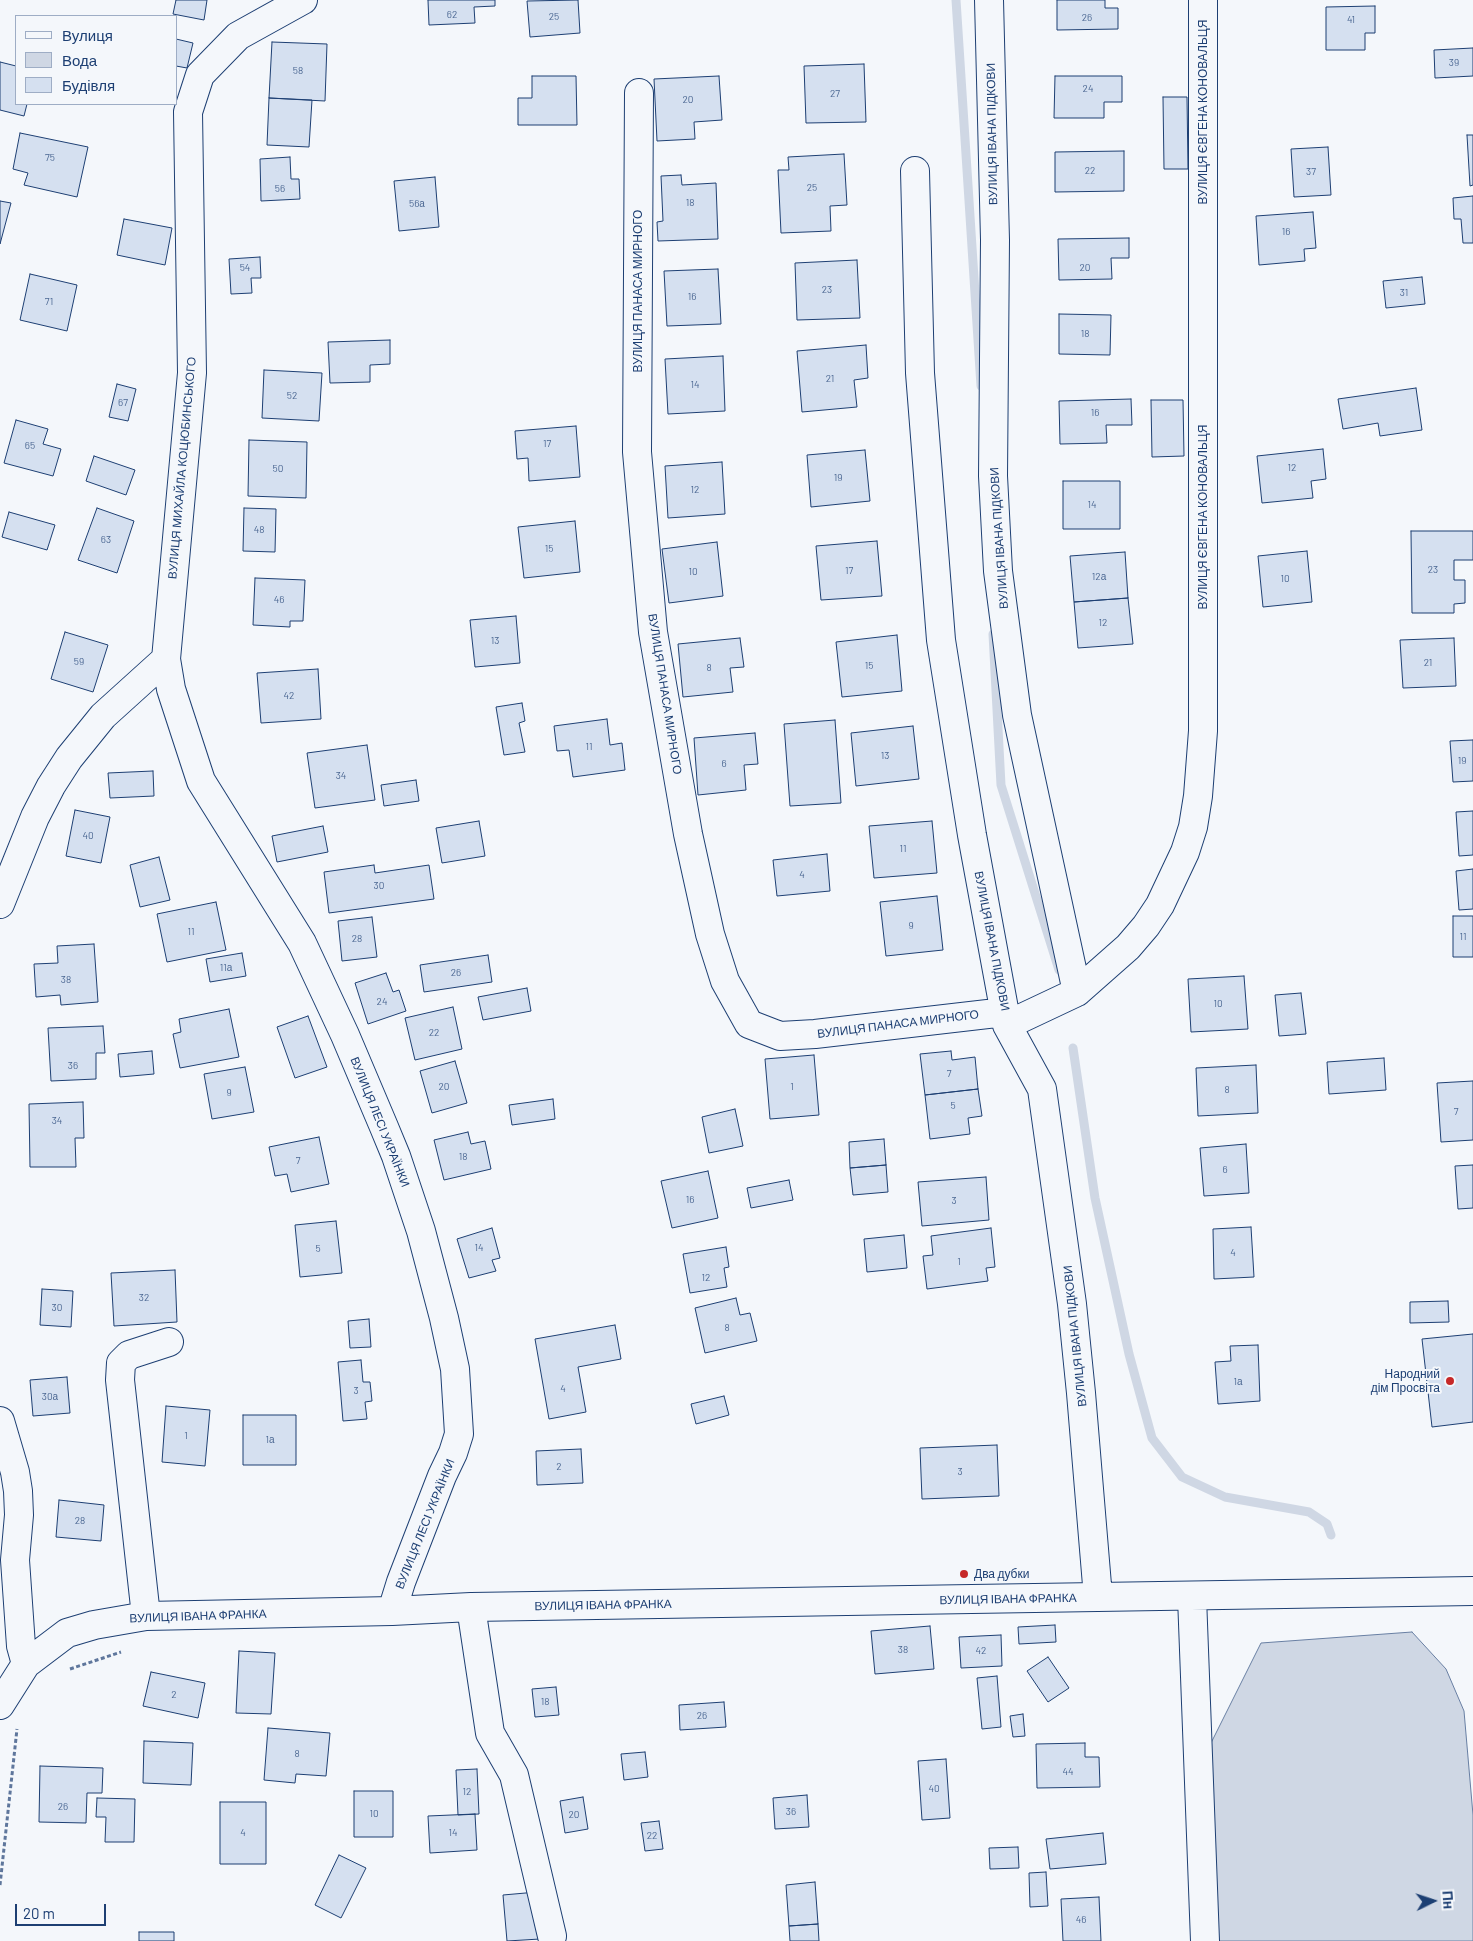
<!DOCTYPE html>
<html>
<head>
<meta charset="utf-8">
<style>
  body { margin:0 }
  #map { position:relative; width:1473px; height:1941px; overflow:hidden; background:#f4f7fb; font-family:Barlow,sans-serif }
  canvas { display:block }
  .legend { position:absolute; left:15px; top:15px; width:162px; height:90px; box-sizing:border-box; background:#f4f7fb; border:1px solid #9eadc5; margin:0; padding:6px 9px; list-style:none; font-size:15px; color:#1d3f73 }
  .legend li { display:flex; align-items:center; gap:10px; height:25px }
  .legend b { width:25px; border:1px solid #9eadc5 }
  .north { position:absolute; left:1408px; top:1876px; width:50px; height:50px; -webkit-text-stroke:4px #f4f7fb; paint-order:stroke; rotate:86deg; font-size:14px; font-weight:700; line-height:20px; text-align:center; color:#1d3f73 }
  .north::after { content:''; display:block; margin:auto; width:18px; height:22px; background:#1d3f73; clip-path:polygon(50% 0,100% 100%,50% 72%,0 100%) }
  .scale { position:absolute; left:15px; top:1904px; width:91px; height:22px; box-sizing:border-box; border:2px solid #1d3f73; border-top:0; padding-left:6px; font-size:15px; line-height:18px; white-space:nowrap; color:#1d3f73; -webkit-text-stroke:4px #f4f7fb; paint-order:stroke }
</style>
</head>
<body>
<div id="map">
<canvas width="1473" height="1941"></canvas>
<ul class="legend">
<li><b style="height:6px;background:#f4f7fb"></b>Вулиця</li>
<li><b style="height:14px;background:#cfd7e4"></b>Вода</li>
<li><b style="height:14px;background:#d5e0f0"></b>Будівля</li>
</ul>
<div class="north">Пн</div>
<div class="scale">20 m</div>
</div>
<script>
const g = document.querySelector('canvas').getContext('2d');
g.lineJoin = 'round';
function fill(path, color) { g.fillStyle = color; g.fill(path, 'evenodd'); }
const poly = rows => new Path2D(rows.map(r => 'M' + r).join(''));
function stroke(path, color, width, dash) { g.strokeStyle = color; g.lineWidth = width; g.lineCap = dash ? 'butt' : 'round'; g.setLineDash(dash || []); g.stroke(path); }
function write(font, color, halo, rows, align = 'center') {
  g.font = font + ' Barlow,sans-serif'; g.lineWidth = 4; g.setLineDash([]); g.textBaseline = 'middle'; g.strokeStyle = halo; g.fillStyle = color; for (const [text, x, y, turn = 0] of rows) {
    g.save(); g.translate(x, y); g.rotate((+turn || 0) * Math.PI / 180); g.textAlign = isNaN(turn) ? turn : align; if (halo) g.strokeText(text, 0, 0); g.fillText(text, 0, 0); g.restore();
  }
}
const water = poly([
  [1412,1632,1446,1669,1464,1711,1473,1815,1473,1941,1217,1941,1200,1765,1261,1643,1412,1632]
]);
fill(water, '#cfd7e4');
stroke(water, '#687fa3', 1);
stroke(poly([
  [956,0,981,386],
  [993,634,1001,785,1059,970],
  [1073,1048,1095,1198,1129,1354,1152,1438,1182,1477,1225,1497,1309,1512,1327,1524,1331,1535]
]), '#cfd7e4', 9);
const building = poly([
  [176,0,207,0,204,20,173,14,176,0],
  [428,0,495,0,495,6,474,7,475,23,429,25,428,0],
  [578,0,580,33,530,37,527,1,578,0],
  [1057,0,1105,0,1105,8,1118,8,1118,29,1057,30,1057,0],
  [1375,6,1375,33,1365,33,1365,50,1326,50,1326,7,1375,6],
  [176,39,193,43,187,68,176,66,176,39],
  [272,42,327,44,325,101,269,98,272,42],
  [1473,48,1473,76,1435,78,1434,50,1473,48],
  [0,62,16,66,16,104,27,104,24,116,0,110,0,62],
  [864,64,866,122,806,123,804,66,864,64],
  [532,76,576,76,577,125,518,125,518,98,532,98,532,76],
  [719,76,722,120,694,122,695,139,657,141,654,79,719,76],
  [1055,76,1122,76,1122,102,1104,102,1104,118,1054,118,1055,76],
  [1163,97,1187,97,1188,169,1164,169,1163,97],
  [269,98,312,100,309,147,267,145,269,98],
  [20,133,88,147,77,197,24,185,28,173,13,169,20,133],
  [1467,135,1473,135,1473,185,1470,186,1467,135],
  [1328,147,1331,195,1294,197,1291,149,1328,147],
  [1124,151,1124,191,1055,192,1055,152,1124,151],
  [844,154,847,205,830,206,831,231,781,233,778,170,789,170,788,157,844,154],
  [290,157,291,179,299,179,300,199,261,201,260,159,290,157],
  [681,175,682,185,716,183,718,239,658,241,657,222,663,221,661,176,681,175],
  [435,177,439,227,399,231,394,181,435,177],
  [1473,196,1473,243,1463,243,1461,219,1454,219,1453,198,1473,196],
  [0,201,11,203,0,244,0,201],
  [1313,212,1316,248,1304,249,1305,261,1259,265,1256,216,1313,212],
  [124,219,172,228,165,265,117,255,124,219],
  [1129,238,1129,258,1111,258,1112,279,1059,280,1058,239,1129,238],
  [260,257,261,278,251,278,252,293,231,294,229,259,260,257],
  [857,260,860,318,797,320,795,263,857,260],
  [718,269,721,324,667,326,664,271,718,269],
  [30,274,77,285,67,331,20,320,30,274],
  [1422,277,1425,304,1386,308,1383,281,1422,277],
  [1059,314,1111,315,1110,355,1059,354,1059,314],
  [390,340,390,364,370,365,370,382,330,383,328,342,390,340],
  [866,345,868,378,854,380,857,407,802,412,797,351,866,345],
  [723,356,725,411,668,414,665,359,723,356],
  [264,370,322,373,319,421,262,418,264,370],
  [117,384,136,389,128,421,109,417,117,384],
  [1416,388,1422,430,1380,436,1378,423,1343,429,1338,399,1416,388],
  [1131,399,1132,425,1106,425,1107,443,1060,444,1059,401,1131,399],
  [1151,400,1183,400,1184,456,1152,457,1151,400],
  [16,420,48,429,43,444,61,449,53,476,4,463,16,420],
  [576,426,580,477,529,481,528,458,517,459,515,431,576,426],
  [249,440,307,442,306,498,248,496,249,440],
  [1323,449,1326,479,1311,481,1313,498,1262,503,1257,456,1323,449],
  [865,450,870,501,811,507,807,455,865,450],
  [94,456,135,470,126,495,86,481,94,456],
  [722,462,725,514,668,518,665,466,722,462],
  [1063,481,1120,481,1120,529,1063,529,1063,481],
  [97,508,134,521,117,573,78,560,97,508],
  [244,508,276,509,275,552,243,551,244,508],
  [9,512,55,525,47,550,2,537,9,512],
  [575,521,580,572,524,578,518,527,575,521],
  [1411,531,1473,531,1473,560,1454,560,1454,580,1465,580,1465,603,1454,604,1454,613,1412,613,1411,531],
  [877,541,882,596,821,600,816,546,877,541],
  [717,542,723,596,669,603,662,549,717,542],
  [1307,551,1312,602,1263,607,1258,556,1307,551],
  [1125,552,1128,598,1074,602,1070,556,1125,552],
  [255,578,305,580,303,621,290,621,290,627,253,625,255,578],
  [1128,598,1133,644,1078,648,1074,602,1128,598],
  [516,616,520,663,475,667,470,620,516,616],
  [65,632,108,645,93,692,51,679,65,632],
  [897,635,902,691,842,697,836,642,897,635],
  [740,638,744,667,730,668,733,692,683,697,678,644,740,638],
  [1454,638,1456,686,1403,688,1400,640,1454,638],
  [318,669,321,719,261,723,257,673,318,669],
  [522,703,525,721,519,723,525,752,504,755,496,707,522,703],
  [607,719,610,745,622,743,625,770,573,777,569,750,557,751,554,726,607,719],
  [835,720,841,803,790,806,784,724,835,720],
  [913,726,919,779,856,786,851,733,913,726],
  [755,733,758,764,744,765,746,790,698,795,694,738,755,733],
  [1473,740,1473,781,1453,782,1450,741,1473,740],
  [367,745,375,800,315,808,307,753,367,745],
  [153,771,154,796,110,798,108,773,153,771],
  [416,780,419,801,384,806,381,785,416,780],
  [75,810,110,817,101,863,66,856,75,810],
  [1473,811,1473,855,1459,856,1456,812,1473,811],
  [479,821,485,856,442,863,436,828,479,821],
  [932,821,937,873,874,878,869,826,932,821],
  [323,826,328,852,277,862,272,836,323,826],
  [827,854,830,891,777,896,773,860,827,854],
  [159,857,170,900,140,907,130,865,159,857],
  [374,865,375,873,429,865,434,899,329,913,324,872,374,865],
  [1473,869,1473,909,1459,910,1456,871,1473,869],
  [937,896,943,950,886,956,880,902,937,896],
  [216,902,226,950,167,962,157,914,216,902],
  [1453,916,1473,916,1473,957,1453,957,1453,916],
  [372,917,377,957,342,961,338,921,372,917],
  [94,944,98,1002,61,1005,60,995,36,997,34,964,58,963,57,946,94,944],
  [242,953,246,976,210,982,206,959,242,953],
  [488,955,492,982,424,992,420,965,488,955],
  [386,973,393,992,399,990,406,1011,368,1024,355,983,386,973],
  [1244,976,1248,1029,1191,1032,1188,979,1244,976],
  [527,988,531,1011,483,1020,478,997,527,988],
  [1301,993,1306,1034,1279,1036,1275,995,1301,993],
  [453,1007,462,1049,415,1060,405,1018,453,1007],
  [229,1009,239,1057,180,1068,173,1034,181,1032,179,1019,229,1009],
  [308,1016,327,1067,295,1078,277,1027,308,1016],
  [103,1026,105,1053,96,1053,96,1079,51,1081,48,1028,103,1026],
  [152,1051,154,1074,120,1077,118,1054,152,1051],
  [951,1051,952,1060,975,1057,978,1089,925,1095,920,1054,951,1051],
  [814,1055,819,1115,770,1119,765,1059,814,1055],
  [1384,1058,1386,1090,1329,1094,1327,1062,1384,1058],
  [455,1061,467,1103,432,1113,420,1071,455,1061],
  [1256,1065,1258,1113,1198,1116,1196,1068,1256,1065],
  [245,1067,254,1112,212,1119,204,1074,245,1067],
  [1473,1081,1473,1140,1441,1142,1437,1083,1473,1081],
  [978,1089,982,1116,968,1118,970,1134,930,1139,925,1095,978,1089],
  [553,1099,555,1119,512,1125,509,1105,553,1099],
  [83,1102,84,1138,75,1138,76,1167,30,1167,29,1104,83,1102],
  [735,1109,743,1146,709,1153,702,1117,735,1109],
  [468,1132,471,1144,485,1141,491,1169,444,1180,434,1140,468,1132],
  [319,1137,329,1184,291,1192,287,1174,275,1176,269,1147,319,1137],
  [884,1139,886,1165,850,1168,849,1142,884,1139],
  [1246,1144,1249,1193,1204,1196,1200,1148,1246,1144],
  [886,1165,888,1192,853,1195,850,1168,886,1165],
  [1473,1165,1473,1208,1458,1209,1455,1166,1473,1165],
  [708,1171,718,1218,672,1228,661,1181,708,1171],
  [986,1177,989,1220,922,1226,918,1182,986,1177],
  [789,1180,793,1200,751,1208,747,1188,789,1180],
  [336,1221,342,1273,300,1277,295,1225,336,1221],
  [1251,1227,1254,1277,1214,1279,1213,1229,1251,1227],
  [492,1228,500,1258,492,1260,496,1271,469,1278,457,1239,492,1228],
  [991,1228,995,1267,986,1268,988,1281,927,1289,923,1256,933,1255,931,1236,991,1228],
  [904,1235,907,1268,867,1272,864,1239,904,1235],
  [726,1247,729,1267,724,1268,727,1287,690,1293,683,1254,726,1247],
  [175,1270,177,1322,114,1326,111,1273,175,1270],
  [42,1289,73,1291,71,1327,40,1325,42,1289],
  [736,1298,740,1315,750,1313,757,1341,705,1353,695,1308,736,1298],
  [1448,1301,1449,1322,1410,1323,1410,1302,1448,1301],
  [369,1319,371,1347,350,1348,348,1321,369,1319],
  [615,1325,621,1359,578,1367,586,1412,549,1419,535,1339,615,1325],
  [1473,1334,1473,1422,1432,1427,1422,1339,1473,1334],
  [1258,1345,1260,1401,1218,1404,1215,1362,1231,1361,1230,1346,1258,1345],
  [361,1360,363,1382,370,1382,372,1401,365,1402,367,1419,343,1421,338,1362,361,1360],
  [67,1377,70,1413,33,1416,30,1380,67,1377],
  [724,1396,729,1415,696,1424,691,1404,724,1396],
  [166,1406,210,1410,205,1466,162,1462,166,1406],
  [243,1415,296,1415,296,1465,243,1465,243,1415],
  [997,1445,999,1496,922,1499,920,1448,997,1445],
  [581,1449,583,1483,537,1485,536,1451,581,1449],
  [59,1500,104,1505,101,1541,56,1537,59,1500],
  [1055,1625,1056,1642,1019,1644,1018,1627,1055,1625],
  [930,1626,934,1669,875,1674,871,1631,930,1626],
  [1001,1635,1002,1666,961,1668,959,1637,1001,1635],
  [239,1651,275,1653,271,1714,236,1713,239,1651],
  [1048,1657,1069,1688,1048,1702,1027,1671,1048,1657],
  [151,1672,205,1683,198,1718,143,1706,151,1672],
  [997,1676,1001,1727,982,1729,977,1678,997,1676],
  [556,1687,559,1715,535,1717,532,1689,556,1687],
  [724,1702,726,1727,680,1730,679,1705,724,1702],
  [1023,1714,1025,1736,1013,1737,1010,1716,1023,1714],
  [268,1728,330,1733,326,1776,296,1774,295,1783,264,1780,268,1728],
  [144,1741,193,1743,191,1785,143,1783,144,1741],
  [1085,1743,1085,1757,1099,1757,1100,1787,1037,1788,1036,1744,1085,1743],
  [645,1752,648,1777,624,1780,621,1754,645,1752],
  [946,1759,950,1818,922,1820,918,1761,946,1759],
  [40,1766,103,1768,102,1793,87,1793,86,1823,39,1822,40,1766],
  [477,1769,479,1814,458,1815,456,1770,477,1769],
  [354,1791,393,1791,393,1837,354,1837,354,1791],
  [807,1795,809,1827,775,1829,773,1798,807,1795],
  [583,1797,588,1829,565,1833,560,1801,583,1797],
  [97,1798,135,1799,134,1842,105,1842,106,1817,96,1817,97,1798],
  [220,1802,266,1802,266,1864,220,1864,220,1802],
  [475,1814,477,1850,430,1853,428,1816,475,1814],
  [659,1821,663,1849,645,1851,641,1823,659,1821],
  [1103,1833,1106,1864,1050,1869,1046,1839,1103,1833],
  [1018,1847,1019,1868,990,1869,989,1848,1018,1847],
  [339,1855,366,1868,341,1918,315,1905,339,1855],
  [1046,1872,1048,1906,1030,1907,1029,1873,1046,1872],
  [815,1882,818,1924,789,1926,786,1885,815,1882],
  [537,1892,540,1939,507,1941,503,1895,537,1892],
  [1099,1897,1101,1941,1063,1941,1061,1899,1099,1897],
  [818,1924,819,1941,790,1941,789,1926,818,1924],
  [139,1932,174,1932,174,1941,139,1941,139,1932]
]);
fill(building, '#d5e0f0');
stroke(building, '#1d3f73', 1);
const minor = poly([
  [989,0,995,240,993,476,998,571,1017,715,1077,992,1007,1025],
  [639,93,637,452,653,632,688,834,710,934,725,981,749,1024,780,1036,815,1034,1005,1012],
  [915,171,920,373,941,640,972,835,1007,1025,1042,1089,1072,1304,1081,1393,1098,1597],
  [166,659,171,689,201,781,302,943,345,1035,384,1127,396,1156,421,1231,444,1318,455,1369,459,1434,453,1453,442,1476,401,1582,392,1611],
  [0,904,35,817,51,786,69,758,103,716,166,659,192,373,188,112,200,75,238,36,303,0],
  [1077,992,1128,947,1146,926,1160,905,1185,852,1193,827,1198,796,1203,731,1203,0],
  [0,1421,15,1472,18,1491,19,1515,15,1560,21,1646,26,1664],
  [1192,1597,1205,1941],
  [471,1607,490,1733,514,1775,552,1936],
  [146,1616,120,1380,121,1363,129,1355,169,1342],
  [0,1705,26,1664,67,1633,94,1625,146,1616,392,1611,471,1607,1473,1591]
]);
stroke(minor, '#1d3f73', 30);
stroke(poly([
  [70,1669,121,1652],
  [0,1885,17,1729]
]), '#5e769c', 3, [4, 2.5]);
stroke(minor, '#f4f7fb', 28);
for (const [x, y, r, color] of [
  [1450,1381,5,"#c62828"],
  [964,1574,5,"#c62828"]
]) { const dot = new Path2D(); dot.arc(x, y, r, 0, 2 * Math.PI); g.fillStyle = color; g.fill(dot); stroke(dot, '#f4f7fb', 2); }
write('10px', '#4b6792', null, [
  ["62",452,15],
  ["25",554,17],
  ["26",1087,18],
  ["41",1351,20],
  ["39",1454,63],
  ["58",298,71],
  ["24",1088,89],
  ["27",835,94],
  ["20",688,100],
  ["75",50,158],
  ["22",1090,171],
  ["37",1311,172],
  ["25",812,188],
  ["56",280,189],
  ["18",690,203],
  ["56а",417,204],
  ["16",1286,232],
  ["54",245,268],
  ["20",1085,268],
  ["23",827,290],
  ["31",1404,293],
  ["16",692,297],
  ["71",49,302],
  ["18",1085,334],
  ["21",830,379],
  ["14",695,385],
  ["52",292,396],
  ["67",123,403],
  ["16",1095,413],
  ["17",547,444],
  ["65",30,446],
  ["12",1292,468],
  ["50",278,469],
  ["19",838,478],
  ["12",695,490],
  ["14",1092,505],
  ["48",259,530],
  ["63",106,540],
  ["15",549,549],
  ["23",1433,570],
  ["17",849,571],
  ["10",693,572],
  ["12а",1099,577],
  ["10",1285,579],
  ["46",279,600],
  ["12",1103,623],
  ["13",495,641],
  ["59",79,662],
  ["21",1428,663],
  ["15",869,666],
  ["8",709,668],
  ["42",289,696],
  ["11",589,747],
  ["13",885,756],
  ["19",1462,761],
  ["6",724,764],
  ["34",341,776],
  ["40",88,836],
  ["11",903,849],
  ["4",802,875],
  ["30",379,886],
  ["9",911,926],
  ["11",191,932],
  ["11",1463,937],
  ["28",357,939],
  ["11а",226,968],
  ["26",456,973],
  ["38",66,980],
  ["24",382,1002],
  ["10",1218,1004],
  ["22",434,1033],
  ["36",73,1066],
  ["7",949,1074],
  ["20",444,1087],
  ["1",792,1087],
  ["8",1227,1090],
  ["9",229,1093],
  ["5",953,1106],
  ["7",1456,1112],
  ["34",57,1121],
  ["18",463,1157],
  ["7",298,1161],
  ["6",1225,1170],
  ["16",690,1200],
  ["3",954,1201],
  ["14",479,1248],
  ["5",318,1249],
  ["4",1233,1253],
  ["1",959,1262],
  ["12",706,1278],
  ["32",144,1298],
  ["30",57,1308],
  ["8",727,1328],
  ["1а",1238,1382],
  ["4",563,1389],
  ["3",356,1391],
  ["30а",50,1397],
  ["1",186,1436],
  ["1а",270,1440],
  ["2",559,1467],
  ["3",960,1472],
  ["28",80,1521],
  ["38",903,1650],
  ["42",981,1651],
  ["2",174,1695],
  ["18",545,1702],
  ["26",702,1716],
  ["8",297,1754],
  ["44",1068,1772],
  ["40",934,1789],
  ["12",467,1792],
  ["26",63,1807],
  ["36",791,1812],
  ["10",374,1814],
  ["20",574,1815],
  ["4",243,1833],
  ["14",453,1833],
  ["22",652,1836],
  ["46",1081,1920]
]);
write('12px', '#1d3f73', '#f4f7fb', [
  ["ВУЛИЦЯ ЄВГЕНА КОНОВАЛЬЦЯ",1203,112,-90],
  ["ВУЛИЦЯ ІВАНА ПІДКОВИ",992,134,-91],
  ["ВУЛИЦЯ ПАНАСА МИРНОГО",638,291,-90],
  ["ВУЛИЦЯ МИХАЙЛА КОЦЮБИНСЬКОГО",182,468,-85],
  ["ВУЛИЦЯ ЄВГЕНА КОНОВАЛЬЦЯ",1203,517,-90],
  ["ВУЛИЦЯ ІВАНА ПІДКОВИ",999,538,-94],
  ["ВУЛИЦЯ ПАНАСА МИРНОГО",665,694,81],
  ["ВУЛИЦЯ ІВАНА ПІДКОВИ",992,941,79],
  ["ВУЛИЦЯ ПАНАСА МИРНОГО",898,1024,-7],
  ["ВУЛИЦЯ ЛЕСІ УКРАЇНКИ",380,1122,68],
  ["ВУЛИЦЯ ІВАНА ПІДКОВИ",1075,1336,-96],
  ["ВУЛИЦЯ ЛЕСІ УКРАЇНКИ",425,1524,-68],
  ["ВУЛИЦЯ ІВАНА ФРАНКА",1008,1599,-1],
  ["ВУЛИЦЯ ІВАНА ФРАНКА",603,1605,-1],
  ["ВУЛИЦЯ ІВАНА ФРАНКА",198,1616,-2]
]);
write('12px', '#1d3f73', '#f4f7fb', [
  ["Народний",1440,1374],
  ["дім Просвіта",1440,1388],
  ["Два дубки",974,1574,"left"]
], 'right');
</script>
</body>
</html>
